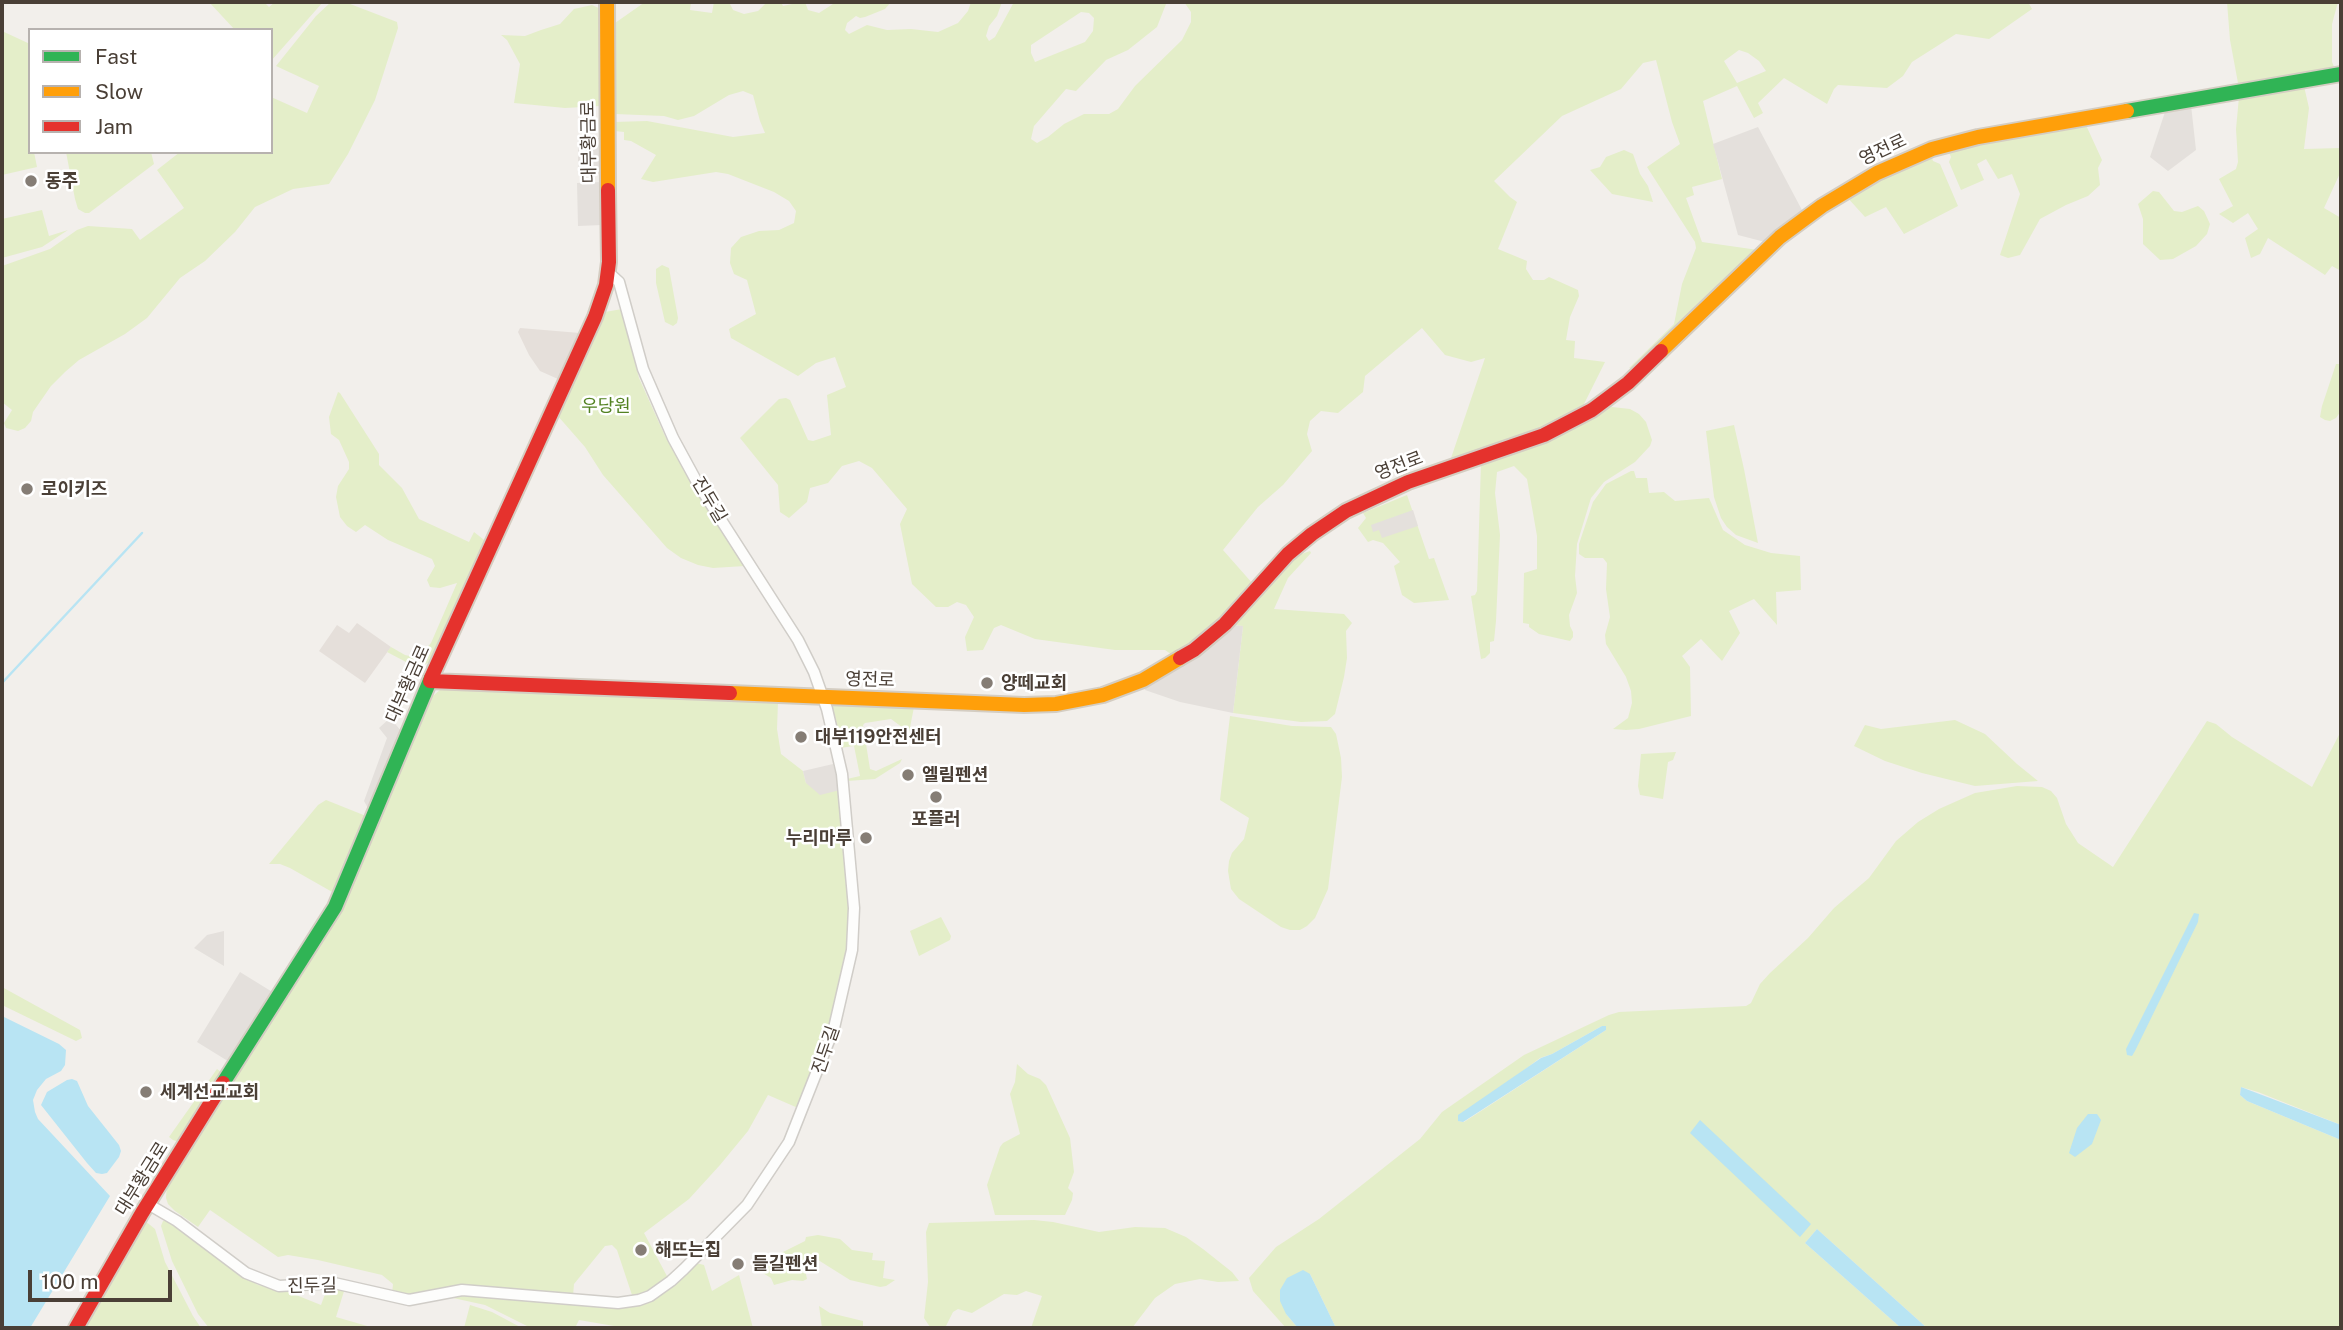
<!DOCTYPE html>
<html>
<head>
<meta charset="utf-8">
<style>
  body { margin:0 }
  #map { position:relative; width:2343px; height:1330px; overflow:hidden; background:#f2efeb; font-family:"Public Sans",sans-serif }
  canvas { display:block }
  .frame { position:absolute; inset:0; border:4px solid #4a3f36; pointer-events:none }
  .legend { position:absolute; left:28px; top:28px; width:245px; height:126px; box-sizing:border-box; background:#fff; border:2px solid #b7b2af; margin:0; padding:9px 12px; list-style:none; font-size:21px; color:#4a3f36 }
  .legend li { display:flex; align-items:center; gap:14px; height:35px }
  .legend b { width:35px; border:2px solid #b7b2af }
  .scale { position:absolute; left:28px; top:1270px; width:144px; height:32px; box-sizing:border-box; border:4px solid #4a3f36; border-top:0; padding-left:9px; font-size:21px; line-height:24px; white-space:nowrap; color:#4a3f36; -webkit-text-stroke:5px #fff; paint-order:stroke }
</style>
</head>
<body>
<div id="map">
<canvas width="2343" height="1330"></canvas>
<div class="frame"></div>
<ul class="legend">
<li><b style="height:9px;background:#30b455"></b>Fast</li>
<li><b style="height:9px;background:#ff9f0a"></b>Slow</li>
<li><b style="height:9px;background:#e5322d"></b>Jam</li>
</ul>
<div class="scale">100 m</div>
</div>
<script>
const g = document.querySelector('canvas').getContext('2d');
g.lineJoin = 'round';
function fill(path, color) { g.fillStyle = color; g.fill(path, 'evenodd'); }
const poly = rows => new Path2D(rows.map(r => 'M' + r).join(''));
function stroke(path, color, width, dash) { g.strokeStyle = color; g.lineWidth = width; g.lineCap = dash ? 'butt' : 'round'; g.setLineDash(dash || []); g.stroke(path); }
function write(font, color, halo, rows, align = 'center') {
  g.font = font + ' "Public Sans","Noto Sans KR",sans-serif'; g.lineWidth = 5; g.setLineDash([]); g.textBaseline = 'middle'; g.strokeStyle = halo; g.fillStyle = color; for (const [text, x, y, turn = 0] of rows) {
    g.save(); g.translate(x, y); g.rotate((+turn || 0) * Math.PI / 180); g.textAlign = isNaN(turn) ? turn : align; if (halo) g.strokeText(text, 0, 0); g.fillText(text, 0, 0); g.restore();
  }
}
fill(poly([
  [520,328,580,333,558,379,540,371,529,355,518,332],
  [357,623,391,647,365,683,319,651,337,625,349,633]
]), '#e5dfda');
fill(poly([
  [209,2,264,2,269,7,275,2,323,2,271,61,271,30,235,30],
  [331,2,345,2,397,22,398,28,375,100,348,154,329,184,293,189,255,207,235,232,205,261,180,278,147,318,125,334,79,360,65,372,51,386,33,412,31,421,25,428,18,431,6,428,4,423,12,410,2,402,2,266,50,249,77,230,88,226,132,229,140,240,184,208,157,170,180,152,271,152,271,97,307,113,319,86,276,66,316,16],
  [645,2,691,2,690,10,712,13,714,2,729,2,733,10,744,14,758,11,767,2,781,2,783,6,792,4,794,2,805,2,808,10,819,13,836,2,891,2,885,9,865,17,860,18,856,16,847,23,845,30,849,34,867,25,887,30,911,29,938,32,958,23,968,11,971,2,1002,2,997,16,989,26,986,36,989,41,995,37,1014,2,1170,2,1166,4,1157,27,1128,50,1106,60,1076,91,1066,89,1034,126,1031,139,1037,143,1048,137,1064,124,1084,114,1109,114,1118,109,1135,86,1182,40,1191,22,1191,12,1184,2,2028,2,2032,9,1989,39,1956,34,1912,62,1903,76,1887,88,1838,85,1834,89,1827,104,1784,78,1758,103,1763,113,1754,118,1737,86,1703,101,1722,179,1692,187,1694,195,1686,198,1702,242,1758,250,1639,367,1629,368,1674,324,1682,284,1696,248,1695,242,1647,167,1680,144,1672,122,1656,60,1643,63,1621,89,1562,116,1494,181,1510,197,1517,202,1498,249,1527,261,1526,269,1533,280,1544,280,1549,277,1578,290,1579,296,1570,317,1566,340,1575,341,1574,358,1605,362,1581,410,1536,433,1450,461,1485,358,1471,362,1445,355,1422,328,1365,376,1363,392,1338,413,1321,411,1310,421,1307,434,1312,451,1283,485,1258,507,1223,550,1253,584,1219,622,1175,657,1165,650,1115,650,1035,639,1001,625,994,628,983,650,967,651,965,637,974,617,966,605,957,602,948,607,936,607,912,584,900,524,907,509,872,468,859,461,842,466,828,483,810,488,807,502,789,518,780,512,778,485,740,438,779,399,786,398,790,400,808,440,813,441,831,435,827,395,846,387,835,357,816,363,798,376,731,338,729,329,756,314,747,280,734,274,730,263,731,248,741,237,759,231,779,230,794,223,796,211,789,201,774,192,728,174,716,172,653,182,641,179,656,155,631,141,624,140,624,132,615,131,614,122,647,121,733,137,765,133,760,121,753,95,743,91,729,95,694,116,678,120,664,116,615,114,615,23],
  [1081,12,1089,13,1094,18,1093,31,1085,42,1035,62,1031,53,1031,45],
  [1739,50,1748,53,1759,61,1766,71,1737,83,1724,61],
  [2227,2,2338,2,2332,24,2332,62,2335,69,2243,86,2238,83,2230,40],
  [592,5,601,9,601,106,565,108,514,103,520,64,507,40,501,35,525,36,541,30,560,24,574,9],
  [2,31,30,44,30,152,34,152,37,167,2,175],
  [2304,86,2309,108,2304,149,2341,148,2341,171,2324,208,2341,218,2341,271,2332,266,2325,275,2268,238,2260,254,2251,258,2245,238,2258,229,2248,213,2233,223,2219,214,2233,206,2219,179,2236,169,2238,162,2236,129,2239,97],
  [2085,123,2102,160,2098,168,2100,185,2088,196,2066,205,2040,219,2020,255,2008,258,2000,255,2020,194,2012,174,1998,179,1986,159,1977,164,1984,180,1961,190,1949,162,1951,157,1948,150],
  [1624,150,1633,154,1640,174,1648,186,1653,202,1612,194,1590,170,1600,167,1606,157],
  [66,152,151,152,154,164,89,213,85,213,78,209,75,199],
  [1931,155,1933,161,1940,164,1958,206,1904,234,1886,207,1865,217,1846,196,1878,178],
  [2153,191,2159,192,2174,211,2182,212,2198,206,2204,211,2210,224,2207,234,2196,246,2173,259,2160,260,2143,244,2143,219,2138,204],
  [42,210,49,236,68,230,42,247,2,258,2,219],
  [662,265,669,268,678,318,677,323,673,326,665,322,656,283,656,269],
  [622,309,639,378,665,436,706,508,710,508,745,566,713,568,698,565,681,558,667,548,603,475,585,447,557,415,605,312],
  [2336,364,2341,364,2341,411,2336,418,2330,421,2325,420,2320,417,2322,406],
  [338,392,340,393,379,454,379,465,402,488,419,519,469,542,474,532,488,543,431,661,424,665,408,663,387,652,391,647,405,655,414,657,422,653,431,643,457,583,440,588,430,587,427,580,435,566,432,559,388,540,365,525,356,532,347,526,340,517,336,497,338,486,349,469,349,462,339,440,331,434,329,417],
  [1612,407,1630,409,1639,414,1646,422,1652,440,1650,446,1635,462,1604,482,1591,498,1577,544,1575,576,1577,593,1569,615,1570,626,1573,632,1573,637,1570,641,1539,634,1529,627,1529,624,1523,623,1524,573,1537,569,1537,536,1527,479,1514,466,1497,472,1495,493,1500,535,1496,621,1494,641,1490,642,1490,653,1485,658,1481,659,1471,596,1475,595,1477,591,1481,463,1603,409],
  [1734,425,1744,469,1758,543,1736,535,1727,527,1721,518,1714,497,1706,431],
  [1631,471,1634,471,1636,478,1647,478,1649,493,1664,492,1675,501,1709,498,1723,530,1745,545,1771,553,1800,556,1801,590,1776,592,1777,625,1754,599,1729,611,1740,633,1722,661,1701,639,1682,656,1690,667,1691,716,1639,729,1626,730,1613,729,1628,718,1632,703,1631,691,1626,677,1606,644,1605,635,1610,617,1606,589,1607,563,1603,558,1585,558,1579,554,1579,544,1593,502,1606,484],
  [1407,495,1429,559,1434,558,1449,600,1414,603,1402,595,1394,566,1400,562,1383,543,1373,540,1368,542,1358,528,1366,518,1363,513],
  [1310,551,1311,553,1288,578,1274,609,1344,614,1352,623,1346,631,1347,658,1344,677,1335,714,1327,721,1301,722,1233,713,1243,626,1231,625,1293,557],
  [447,689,778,702,777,729,781,754,803,771,806,783,840,790,843,820,850,940,836,1009,822,1050,798,1108,768,1095,748,1131,720,1165,689,1199,644,1233,668,1278,646,1293,633,1298,617,1250,612,1245,605,1246,574,1284,573,1296,512,1291,412,1296,392,1294,393,1284,382,1275,318,1260,288,1255,278,1257,210,1210,198,1227,175,1211,168,1204,166,1198,167,1183,297,976,428,700,440,690],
  [831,704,914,707,908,738,906,730,891,719,865,723,863,725,870,769,876,771,902,759,900,763,875,779,847,781,847,779,860,776,854,746,840,748],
  [1230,716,1292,726,1331,727,1336,734,1341,758,1342,777,1328,889,1315,918,1307,926,1300,930,1290,930,1281,927,1239,899,1231,889,1228,871,1229,861,1232,853,1244,839,1249,818,1220,800],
  [1955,720,1985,734,2017,764,2038,781,1975,786,1922,773,1885,761,1854,746,1865,725,1881,729],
  [2207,721,2216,724,2232,737,2312,787,2341,731,2341,1125,2258,1092,2241,1087,2240,1095,2247,1101,2341,1140,2341,1328,1927,1328,1817,1229,1805,1243,1901,1328,1336,1328,1310,1274,1286,1314,1298,1328,1286,1328,1253,1291,1249,1278,1276,1247,1319,1219,1420,1139,1442,1112,1524,1055,1609,1015,1619,1012,1746,1006,1751,1003,1760,984,1770,973,1808,938,1834,908,1869,878,1896,841,1918,822,1939,809,1975,793,2017,786,2042,787,2051,791,2057,798,2066,824,2078,843,2113,867],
  [1602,1026,1606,1026,1606,1030,1464,1122,1458,1121,1540,1058,1552,1054],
  [1676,752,1673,760,1668,762,1663,799,1640,795,1638,786,1641,754],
  [326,800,366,816,334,893,290,868,280,864,269,864,318,805],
  [941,917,951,936,950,940,919,956,910,931],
  [2,987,80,1030,82,1038,76,1041,2,1005],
  [1017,1064,1028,1074,1040,1079,1046,1085,1070,1138,1074,1172,1068,1188,1073,1193,1072,1200,1065,1215,995,1215,987,1185,1000,1147,1003,1143,1020,1134,1010,1094,1015,1082],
  [217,1069,224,1074,184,1139,178,1142,173,1140,169,1137],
  [144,1220,155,1229,165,1262,193,1316,201,1328,81,1328],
  [1034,1220,1053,1222,1099,1232,1135,1227,1165,1228,1186,1237,1203,1249,1232,1272,1239,1281,1218,1282,1200,1279,1175,1284,1155,1298,1132,1328,1031,1328,1042,1296,1026,1291,1017,1295,1004,1294,972,1313,958,1309,953,1312,945,1328,930,1327,924,1318,928,1282,926,1232,929,1223],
  [163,1221,169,1221,185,1232,224,1263,258,1285,286,1291,321,1305,328,1286,345,1288,336,1317,374,1328,209,1328,198,1314,172,1261,161,1226],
  [818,1235,840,1239,852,1250,873,1253,872,1260,885,1261,883,1278,895,1280,886,1286,880,1287,850,1280,807,1253,805,1269,807,1279,803,1281,792,1280,774,1285,771,1278,753,1267,805,1241,806,1237],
  [696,1263,704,1265,712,1291,739,1275,753,1328,614,1328,614,1326,579,1320,575,1328,531,1328,485,1305,444,1296,476,1294,626,1306],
  [470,1305,492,1312,522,1328,464,1328],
  [819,1306,830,1313,863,1321,863,1328,822,1328]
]), '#e4eec9');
fill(poly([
  [2191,105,2196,150,2168,171,2150,157,2166,109],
  [1758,127,1803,212,1765,242,1738,235,1713,144],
  [601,138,602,174,578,174,578,139],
  [601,182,602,225,578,226,577,183],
  [1413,510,1418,526,1382,538,1379,530,1373,532,1371,525],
  [1231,625,1243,626,1233,713,1180,702,1145,690,1146,685,1200,654],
  [390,718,403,733,369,810,364,801,387,738,379,728],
  [833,764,840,790,820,795,806,783,803,771],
  [224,931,224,966,194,948,207,935],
  [240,972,274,993,231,1063,197,1042]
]), '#e4e0dc');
fill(poly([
  [2194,913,2199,914,2198,922,2135,1051,2132,1056,2127,1055,2126,1049],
  [2,1016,59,1044,66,1050,65,1065,61,1071,46,1079,37,1090,33,1100,35,1112,38,1119,110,1196,30,1328,2,1328],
  [1602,1026,1606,1026,1606,1030,1463,1122,1458,1121,1458,1115,1541,1058,1552,1054],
  [72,1079,77,1081,88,1106,119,1145,121,1151,119,1157,107,1173,102,1174,96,1173,87,1163,41,1105,47,1092,67,1080],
  [2241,1087,2341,1125,2341,1140,2247,1101,2240,1095],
  [2088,1114,2097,1114,2101,1120,2092,1144,2075,1157,2069,1153,2077,1128],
  [1700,1120,1811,1224,1800,1237,1690,1133],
  [1817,1229,1927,1328,1901,1328,1805,1243],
  [1303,1270,1310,1274,1336,1328,1298,1328,1286,1314,1280,1301,1280,1290,1287,1278]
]), '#b8e4f3');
stroke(poly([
  [2,683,142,533]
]), '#b8e4f3', 2.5);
const street = poly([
  [148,1204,177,1221,246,1273,279,1286,334,1283,409,1300,462,1290,618,1303,639,1300,650,1296,671,1281,684,1269,747,1205,789,1142,834,1028,852,950,854,908,842,774,827,709,814,672,798,640,698,484,673,438,643,369,619,282,608,272]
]);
const fast = poly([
  [2127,111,2341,74],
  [223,1083,335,907,431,678]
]);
const slow = poly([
  [607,2,608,190],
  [1661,351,1780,237,1822,206,1877,173,1932,149,1978,137,2127,111],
  [730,693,1024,705,1056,704,1103,695,1143,680,1180,658]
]);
const jam = poly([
  [1180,658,1194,650,1225,624,1288,554,1312,534,1346,511,1408,482,1544,435,1592,410,1628,383,1661,351],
  [431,678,595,317,606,285,609,262,608,190],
  [430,681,730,693],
  [76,1328,142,1213,223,1083]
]);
stroke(street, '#d0cdc8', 13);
stroke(fast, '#d4cdc2', 18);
stroke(slow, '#d4cdc2', 18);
stroke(jam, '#d4cdc2', 18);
stroke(street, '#fdfdfc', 10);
stroke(fast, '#30b455', 14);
stroke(slow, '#ff9f0a', 14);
stroke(jam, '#e5322d', 14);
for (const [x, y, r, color] of [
  [31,181,7,"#857d75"],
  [27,489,7,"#857d75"],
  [987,683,7,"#857d75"],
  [801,737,7,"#857d75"],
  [908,775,7,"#857d75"],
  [936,797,7,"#857d75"],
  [866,838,7,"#857d75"],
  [146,1092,7,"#857d75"],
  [641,1250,7,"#857d75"],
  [738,1264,7,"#857d75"]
]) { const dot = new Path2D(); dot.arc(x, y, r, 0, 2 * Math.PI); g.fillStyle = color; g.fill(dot); stroke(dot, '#fff', 2.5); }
write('18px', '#4a3f36', '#fff', [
  ["대부황금로",589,142,-91],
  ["영전로",1883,150,-25],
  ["영전로",1399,466,-21],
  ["진두길",709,500,59],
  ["영전로",870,680,2],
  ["대부황금로",408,684,-66],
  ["진두길",826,1050,-71],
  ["대부황금로",142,1179,-58],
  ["진두길",312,1286,-1]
]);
write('bold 18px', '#4a3f36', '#fff', [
  ["동주",45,181],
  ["로이키즈",41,489],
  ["양떼교회",1001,683],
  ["대부119안전센터",815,737],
  ["엘림펜션",922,775],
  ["포플러",936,819,"center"],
  ["누리마루",852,838,"right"],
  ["세계선교교회",160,1092],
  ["해뜨는집",655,1250],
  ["들길펜션",752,1264]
], 'left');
write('18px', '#538222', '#fff', [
  ["우당원",606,406]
]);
</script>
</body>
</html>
